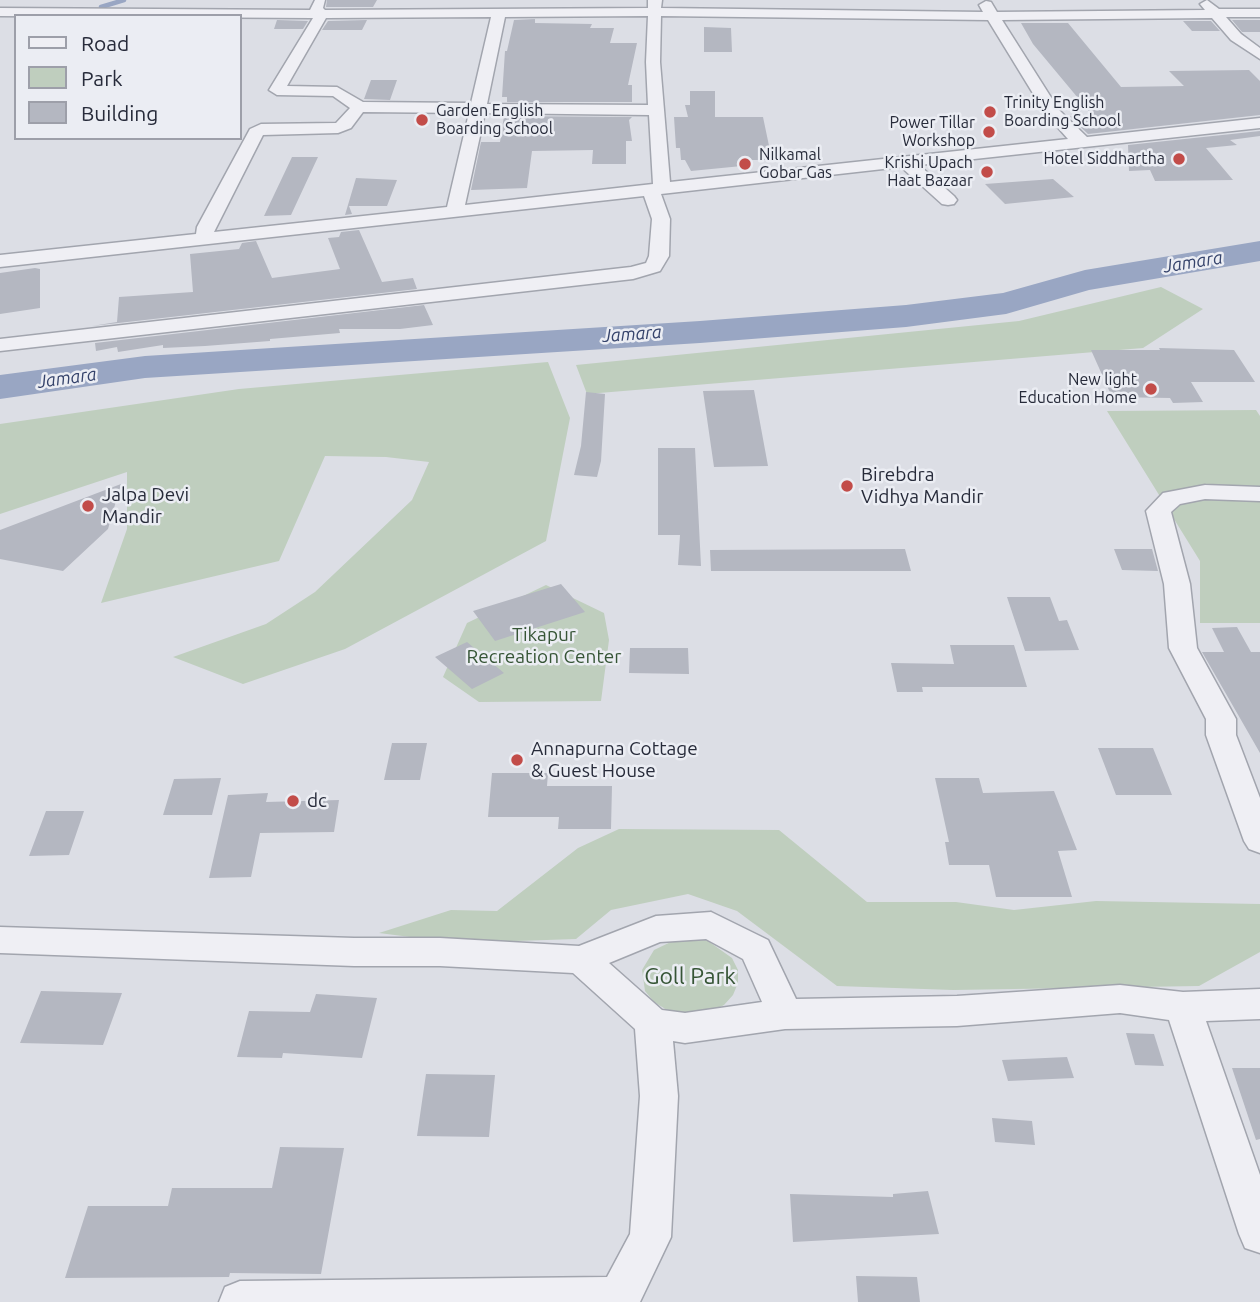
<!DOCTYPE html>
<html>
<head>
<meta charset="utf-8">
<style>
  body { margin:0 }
  #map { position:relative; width:1260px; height:1302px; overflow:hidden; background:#dcdee5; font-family:Ubuntu,sans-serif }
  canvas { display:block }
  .legend { position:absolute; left:14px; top:14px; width:228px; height:126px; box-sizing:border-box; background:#ebedf3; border:2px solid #9d9fa9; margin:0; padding:9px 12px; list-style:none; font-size:21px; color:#272b3a }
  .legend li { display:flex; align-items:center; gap:14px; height:35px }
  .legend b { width:35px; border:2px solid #9d9fa9 }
</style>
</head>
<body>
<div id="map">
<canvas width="1260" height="1302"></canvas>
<ul class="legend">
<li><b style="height:9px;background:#efeff4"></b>Road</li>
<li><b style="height:19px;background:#bfcebe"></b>Park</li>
<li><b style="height:19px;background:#b4b7c1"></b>Building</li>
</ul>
</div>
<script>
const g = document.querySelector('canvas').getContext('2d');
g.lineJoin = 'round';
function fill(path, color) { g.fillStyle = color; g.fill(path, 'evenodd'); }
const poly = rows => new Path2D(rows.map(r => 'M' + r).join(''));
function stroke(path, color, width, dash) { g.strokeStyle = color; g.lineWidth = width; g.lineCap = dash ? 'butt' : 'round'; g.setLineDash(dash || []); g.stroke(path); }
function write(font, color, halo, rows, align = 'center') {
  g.font = font + ' Ubuntu,sans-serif'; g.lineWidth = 5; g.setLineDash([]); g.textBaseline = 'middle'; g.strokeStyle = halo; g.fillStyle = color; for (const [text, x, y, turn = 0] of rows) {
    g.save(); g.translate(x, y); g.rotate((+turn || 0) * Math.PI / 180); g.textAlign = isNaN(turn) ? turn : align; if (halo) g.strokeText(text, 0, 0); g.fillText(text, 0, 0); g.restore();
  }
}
fill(poly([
  [1161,287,1203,309,1143,348,587,394,576,365,1019,321],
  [548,362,570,418,546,541,345,649,243,684,173,657,266,624,315,592,412,500,429,462,386,457,325,456,279,561,101,603,127,529,127,472,0,514,0,424,239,389],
  [1256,410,1260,416,1260,623,1200,623,1200,561,1107,411],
  [546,585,604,613,609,640,601,701,479,702,443,677,467,623],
  [619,829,779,830,867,902,956,902,1014,910,1096,901,1260,904,1260,952,1199,986,953,990,837,986,737,911,688,894,611,910,576,939,457,943,379,933,451,910,497,911,578,848],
  [693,938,708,941,732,958,738,970,738,983,733,995,724,1005,712,1011,681,1014,667,1010,654,1002,645,991,642,970,654,950,677,939]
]), '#bfcebe');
stroke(poly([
  [101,7,124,0]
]), '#99a6c3', 4.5);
fill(poly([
  [1260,241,1260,261,1089,290,1006,314,906,327,700,343,145,378,0,399,0,375,145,356,700,321,906,305,1003,293,1085,270,1260,241]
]), '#99a6c3');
fill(poly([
  [327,0,377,0,373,7,326,7],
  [535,19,535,23,592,24,590,28,614,28,610,43,637,43,628,85,632,85,632,102,507,102,507,97,502,97,505,51,507,51,514,20],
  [277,20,308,21,303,29,274,29],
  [367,20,362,30,322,30,328,21],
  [1232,20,1260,20,1260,32,1242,32],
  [1183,21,1211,21,1220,31,1192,31],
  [1021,23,1068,23,1121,87,1184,86,1169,71,1249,70,1260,81,1260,115,1088,134,1069,116,1093,116,1033,44],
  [704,27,731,28,732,52,704,52],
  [371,80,397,80,390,100,364,99],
  [690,91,715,91,715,117,763,117,772,160,748,160,752,165,691,171,685,160,681,160,680,148,676,148,674,117,688,117,685,105,690,105],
  [504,116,632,117,629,120,632,141,626,141,626,164,592,164,593,150,532,151,527,188,471,190,481,142,500,142],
  [1260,131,1260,136,1230,140,1237,145,1206,148,1233,180,1155,181,1150,170,1129,171,1128,145],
  [292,157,318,157,291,215,264,216],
  [356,178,397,180,387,206,349,206,352,214,345,215],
  [1053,179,1074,197,1005,204,985,184],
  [359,230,382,282,413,278,417,289,92,326,117,322,119,297,193,292,190,254,239,249,242,243,256,241,272,278,340,269,328,238,339,237,341,232],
  [35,268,40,269,40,308,0,314,0,273],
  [424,305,433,325,400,329,339,329,340,333,270,339,270,341,205,346,163,348,163,345,118,352,117,347,96,351,95,343],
  [1159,348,1234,350,1255,382,1191,382,1203,402,1173,403,1170,398,1112,397,1091,350,1160,350],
  [754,390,768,466,714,467,703,391],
  [586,392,605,394,601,461,597,477,574,475,581,446],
  [658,448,695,448,701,566,678,565,680,535,658,535],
  [121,484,108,529,63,571,0,559,0,530],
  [905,549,911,571,711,571,710,550],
  [1114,549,1152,549,1158,571,1122,570],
  [561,584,585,612,495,641,473,611],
  [1007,597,1050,597,1059,621,1067,620,1079,650,1025,651],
  [1237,627,1251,652,1260,652,1260,753,1202,652,1224,652,1212,628],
  [467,642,504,673,472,689,435,657],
  [950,645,1014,645,1027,687,922,687,923,692,897,692,891,663,954,664],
  [630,648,688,648,689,674,629,673],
  [392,743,427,743,420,780,384,780],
  [1098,748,1153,748,1172,795,1116,795],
  [492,773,548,773,547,786,612,786,611,829,558,829,559,817,488,817],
  [221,778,212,815,163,815,174,779],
  [935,778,979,778,983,793,1054,791,1077,850,1058,851,1072,897,996,897,989,865,949,865,945,842,949,842],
  [268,793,266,802,339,800,334,832,260,833,251,877,209,878,228,795],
  [46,811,84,811,69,855,29,856],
  [41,991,122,993,103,1045,20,1043],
  [316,994,377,998,362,1058,283,1053,282,1058,237,1057,249,1011,310,1012],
  [1126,1033,1154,1034,1164,1066,1135,1065],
  [1067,1057,1074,1078,1008,1081,1002,1060],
  [1232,1068,1260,1068,1260,1139,1256,1140],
  [426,1074,495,1075,489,1137,417,1136],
  [992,1118,1032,1121,1035,1145,995,1142],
  [280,1147,344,1148,321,1274,230,1273,229,1277,65,1278,88,1206,168,1206,172,1188,272,1188],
  [928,1191,939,1234,793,1242,790,1194,893,1197,893,1194],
  [856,1276,917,1277,920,1302,858,1302]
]), '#b4b7c1');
const minor = poly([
  [315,0,325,0,323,8,325,10,648,8,648,0,662,0,661,8,983,12,979,5,986,1,991,2,997,12,1205,10,1200,4,1207,0,1219,9,1260,9,1260,17,1226,17,1241,34,1260,48,1260,59,1231,40,1212,18,1002,20,1059,110,1087,137,1260,118,1260,128,919,165,954,196,957,200,954,204,948,205,942,204,901,167,661,194,670,219,669,256,660,271,633,279,0,351,0,339,631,267,646,263,649,256,652,219,644,196,0,267,0,255,196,234,197,227,250,129,261,124,336,123,350,108,333,96,277,95,269,90,313,18,0,16,0,8,310,10,315,0],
  [648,16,646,62,648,105,487,104,505,17,648,16],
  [661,16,988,20,1045,113,1068,139,670,182,660,62,661,16],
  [491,17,471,103,363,102,337,87,287,86,326,18,491,17],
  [363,112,469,113,447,207,214,232,263,135,338,133,351,128,363,112],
  [485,113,649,115,653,184,465,205,485,113],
  [1205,485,1260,487,1260,501,1205,499,1180,504,1171,512,1190,584,1197,648,1236,719,1236,735,1260,798,1260,853,1249,849,1244,841,1206,735,1206,719,1169,648,1164,584,1146,511,1163,493,1205,485],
  [711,912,768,940,796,999,957,996,1120,985,1183,992,1260,989,1260,1019,1206,1021,1260,1175,1260,1253,1245,1248,1239,1234,1169,1020,1120,1013,957,1026,785,1029,685,1043,673,1041,678,1096,671,1237,640,1302,219,1302,225,1287,240,1281,607,1277,630,1234,640,1096,635,1029,573,973,440,966,354,966,0,953,0,927,354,938,440,938,579,946,656,916,711,912],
  [706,939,743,959,762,1002,685,1013,662,1010,609,963,660,942,706,939]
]);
stroke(minor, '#a2a5ae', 3);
fill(minor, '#efeff4');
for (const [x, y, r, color] of [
  [990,112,7,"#c24c49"],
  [422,120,7,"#c24c49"],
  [989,132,7,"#c24c49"],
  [1179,159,7,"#c24c49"],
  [745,164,7,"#c24c49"],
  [987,172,7,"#c24c49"],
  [1151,389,7,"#c24c49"],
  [847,486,7,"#c24c49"],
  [88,506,7,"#c24c49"],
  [517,760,7,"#c24c49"],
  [293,801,7,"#c24c49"]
]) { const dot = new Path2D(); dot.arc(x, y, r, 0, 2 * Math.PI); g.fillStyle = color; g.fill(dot); stroke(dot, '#ebedf3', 2.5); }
write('16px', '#272b3a', '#ebedf3', [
  ["Trinity English",1004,103,"left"],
  ["Boarding School",1004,121,"left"],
  ["Garden English",436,111,"left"],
  ["Boarding School",436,129,"left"],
  ["Power Tillar",975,123],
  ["Workshop",975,141],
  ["Nilkamal",759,155,"left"],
  ["Gobar Gas",759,173,"left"],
  ["Hotel Siddhartha",1165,159],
  ["Krishi Upach",973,163],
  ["Haat Bazaar",973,181],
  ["New light",1137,380],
  ["Education Home",1137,398]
], 'right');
write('italic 18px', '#35436b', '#ebedf3', [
  ["Jamara",1193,262,-9],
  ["Jamara",632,334,-4],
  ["Jamara",67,378,-8]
]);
write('19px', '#272b3a', '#ebedf3', [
  ["Birebdra",861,475],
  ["Vidhya Mandir",861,497],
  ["Jalpa Devi",102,495],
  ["Mandir",102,517],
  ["Annapurna Cottage",531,749],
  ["& Guest House",531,771],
  ["dc",307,801]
], 'left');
write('19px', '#365536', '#ebedf3', [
  ["Tikapur",544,635],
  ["Recreation Center",544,657]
]);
write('23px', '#365536', '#ebedf3', [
  ["Goll Park",690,976]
]);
</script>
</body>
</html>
